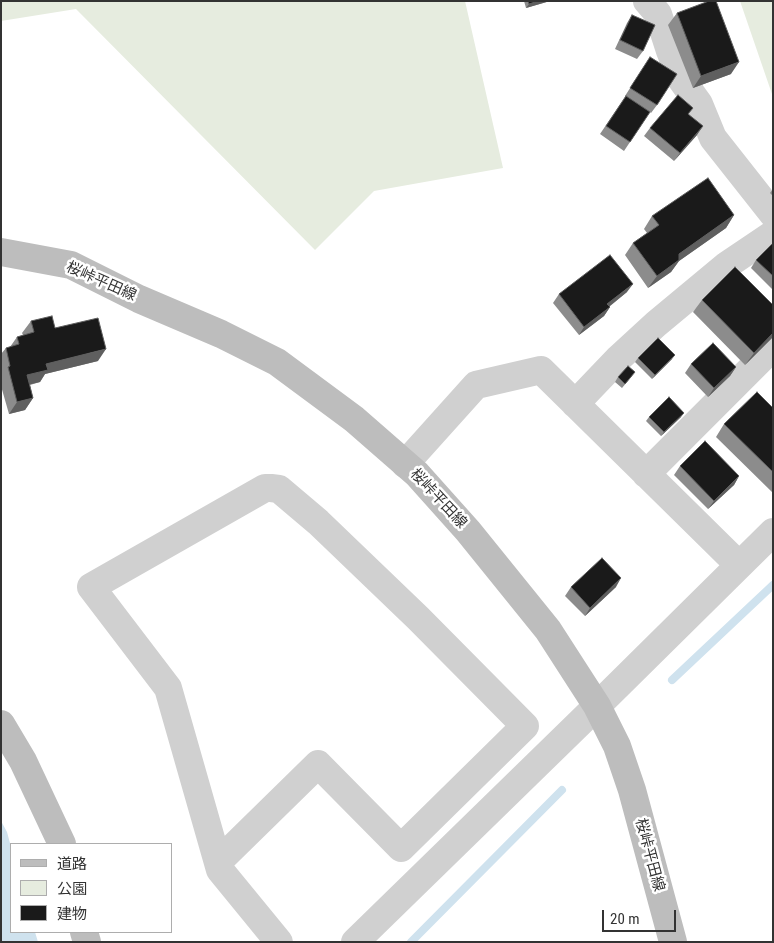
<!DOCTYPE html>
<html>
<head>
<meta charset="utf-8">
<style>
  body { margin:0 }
  #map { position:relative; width:774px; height:943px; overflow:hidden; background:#fff; font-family:"Roboto Condensed","Noto Sans JP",sans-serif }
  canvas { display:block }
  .frame { position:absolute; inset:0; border:2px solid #333; pointer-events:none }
  .legend { position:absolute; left:10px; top:843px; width:162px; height:90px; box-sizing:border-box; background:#fff; border:1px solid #adadad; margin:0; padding:6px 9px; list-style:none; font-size:15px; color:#333 }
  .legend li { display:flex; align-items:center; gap:10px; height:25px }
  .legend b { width:25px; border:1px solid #adadad }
  .scale { position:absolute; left:602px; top:910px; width:74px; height:22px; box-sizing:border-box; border:2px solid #333; border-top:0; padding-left:6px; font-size:15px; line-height:18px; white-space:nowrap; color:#333; -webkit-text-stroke:4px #fff; paint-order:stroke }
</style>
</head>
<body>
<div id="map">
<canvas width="774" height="943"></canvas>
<div class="frame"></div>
<ul class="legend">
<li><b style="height:6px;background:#bdbdbd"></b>道路</li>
<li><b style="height:14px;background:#e6ecdf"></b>公園</li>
<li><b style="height:14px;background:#1a1a1a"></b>建物</li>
</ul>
<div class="scale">20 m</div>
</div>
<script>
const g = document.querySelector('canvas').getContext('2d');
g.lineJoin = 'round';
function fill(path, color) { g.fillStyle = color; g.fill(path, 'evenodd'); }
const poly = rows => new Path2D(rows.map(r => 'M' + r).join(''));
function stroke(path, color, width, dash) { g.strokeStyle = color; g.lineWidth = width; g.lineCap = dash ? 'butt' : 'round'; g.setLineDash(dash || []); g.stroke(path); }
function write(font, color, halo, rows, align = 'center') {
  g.font = font + ' "Roboto Condensed","Noto Sans JP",sans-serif'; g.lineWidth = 5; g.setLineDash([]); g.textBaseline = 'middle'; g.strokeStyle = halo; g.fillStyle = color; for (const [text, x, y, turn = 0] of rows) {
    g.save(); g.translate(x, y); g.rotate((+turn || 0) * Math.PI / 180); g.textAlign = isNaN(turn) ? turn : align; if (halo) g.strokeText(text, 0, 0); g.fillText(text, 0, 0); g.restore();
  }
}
fill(poly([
  [1,1,465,1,503,168,374,191,315,250,76,9,1,21],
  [740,1,773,1,773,97]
]), '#e6ecdf');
fill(poly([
  [1,821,7,832,11,847,11,932,35,932,38,942,1,942]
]), '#cfe2ee');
stroke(poly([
  [672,680,773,585],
  [411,942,562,790]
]), '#cfe2ee', 8);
stroke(poly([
  [647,1,658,14,670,51,681,79,699,104,713,138,773,214],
  [575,404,619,358,656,324,727,265,773,234],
  [405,464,476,385,541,370,739,565],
  [646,474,773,347],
  [218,862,318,764,401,848,525,726,418,618,318,522,279,489,271,488,265,488,91,587,168,688,220,870,279,942],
  [355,942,597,706,773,532]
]), '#d0d0d0', 28);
stroke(poly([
  [1,252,71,265,139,299,221,334,277,362,354,419,417,474,468,531,548,630,597,706,617,746,632,790,673,942],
  [1,724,23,761,62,844],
  [84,932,87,942]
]), '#bdbdbd', 28);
fill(poly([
  [524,1,550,1,526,8],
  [677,13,731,74,693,88,668,25],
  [632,15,643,51,637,59,615,49,627,23],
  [650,57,657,105,651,113,650,112,624,151,600,134,625,97,625,96],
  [689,114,697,135,674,161,644,136,650,128],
  [773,189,773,196,770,193],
  [734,215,726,228,679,261,671,272,648,288,625,255,633,243,647,233,644,229,652,216],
  [773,243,773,290,751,268,756,260],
  [627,292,609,307,610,307,604,316,579,335,553,303,559,294],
  [702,300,773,305,773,337,745,365,693,312],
  [31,321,55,328,98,361,45,374,40,382,30,385,33,398,25,410,9,414,1,386,1,354,6,348,10,347,17,337,23,335,22,333],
  [638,358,672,359,652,379,635,362],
  [691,364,736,367,730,376,708,397,685,373],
  [632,376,622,388,615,382,618,377],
  [773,408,773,493,716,437,724,424],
  [649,417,681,417,661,436,646,421],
  [680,466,739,476,734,485,708,509,674,475],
  [571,587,616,587,585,616,565,596]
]), '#8c8c8c');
fill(poly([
  [538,1,550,1,526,8,529,4],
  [739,62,731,74,693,88,701,76],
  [703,126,697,135,674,161,680,153],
  [734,215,726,228,679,261,671,272,648,288,657,276,679,254],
  [633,284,627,292,601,313,607,304],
  [610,307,604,316,579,335,584,327],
  [773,333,773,337,745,365,754,353],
  [106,349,98,361,45,374,40,382,19,387,27,375,46,364],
  [675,355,672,359,652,379,655,375],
  [736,367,730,376,708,397,714,388],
  [33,398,25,410,9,414,17,402],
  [684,413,681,417,661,436,664,432],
  [739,476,734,485,708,509,714,501],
  [621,578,616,587,585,616,590,608]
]), '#5f5f5f');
const building = poly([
  [528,1,538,1,529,4,528,1],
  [709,1,716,1,739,62,701,76,677,13,709,1],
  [632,15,655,25,643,51,620,40,632,15],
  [650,57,677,74,657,105,630,88,650,57],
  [678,95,693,108,688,114,703,126,680,153,650,128,678,95],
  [626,96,650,112,630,142,606,126,626,96],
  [708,178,734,215,679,254,679,260,657,276,633,243,659,225,652,216,708,178],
  [773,243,773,276,756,260,773,243],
  [610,255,633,284,607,304,610,307,584,327,559,294,610,255],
  [735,267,773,305,773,333,754,353,702,300,735,267],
  [52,316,55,328,98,318,106,349,46,364,48,370,27,375,33,398,17,402,8,367,10,366,6,348,19,344,17,337,34,332,31,321,52,316],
  [658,338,675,355,655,375,638,358,658,338],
  [713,343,736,367,714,388,691,364,713,343],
  [628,366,635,372,625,384,618,377,628,366],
  [757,392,773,408,773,472,724,424,757,392],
  [669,397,684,413,664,432,649,417,669,397],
  [705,441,739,476,714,501,680,466,705,441],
  [602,558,621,578,590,608,571,587,602,558]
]);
fill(building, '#1a1a1a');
stroke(building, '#5f5f5f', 1);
write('15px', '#333', '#fff', [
  ["桜峠平田線",101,282,24],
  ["桜峠平田線",438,499,47],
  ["桜峠平田線",649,855,75]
]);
</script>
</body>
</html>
